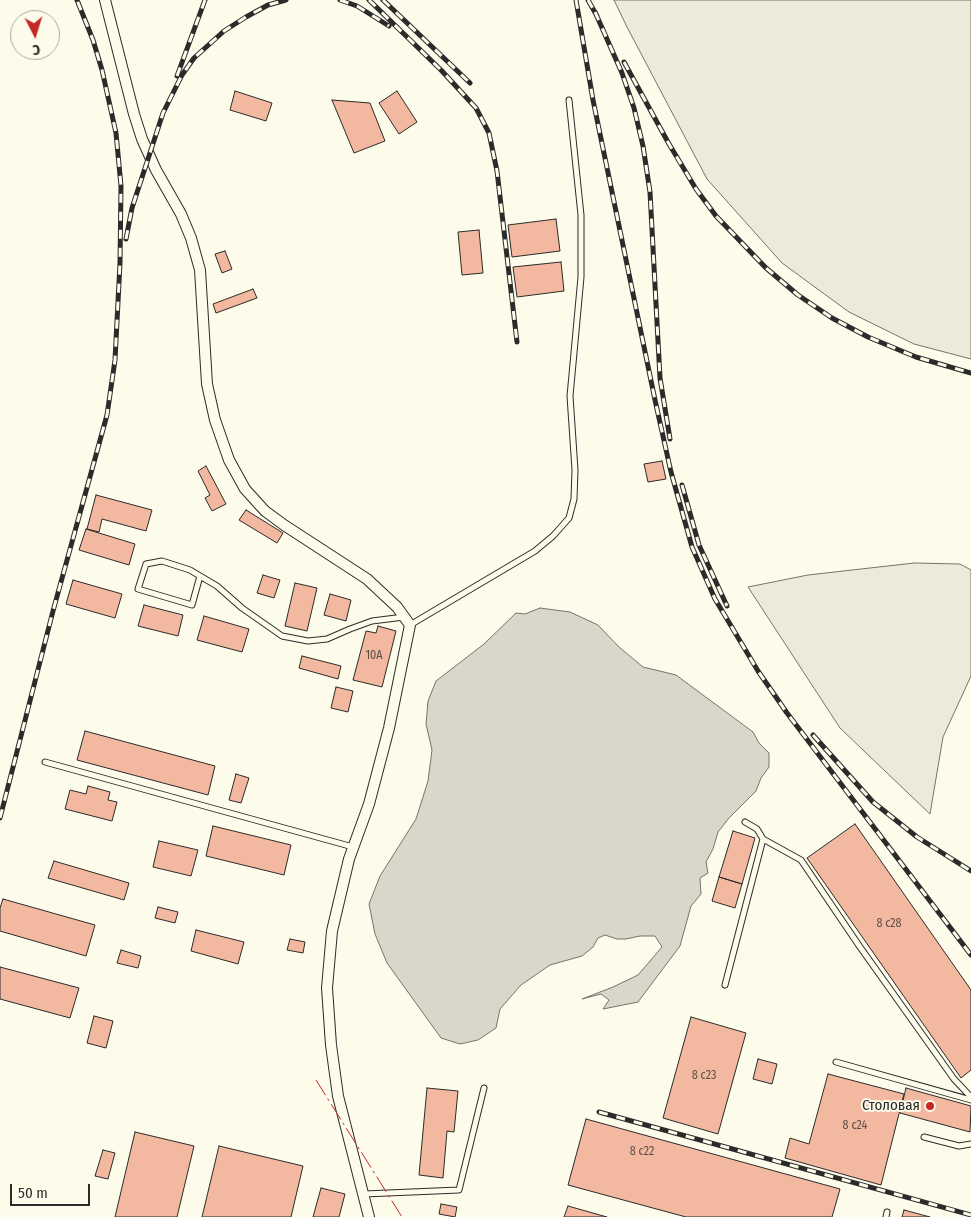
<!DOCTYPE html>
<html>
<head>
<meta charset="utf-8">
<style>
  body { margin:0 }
  #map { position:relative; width:971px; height:1217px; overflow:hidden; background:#fdfbea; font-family:"Fira Sans Condensed",sans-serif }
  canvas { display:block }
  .north { position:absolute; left:10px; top:10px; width:50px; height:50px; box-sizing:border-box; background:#fdfbea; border:1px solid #a9a89e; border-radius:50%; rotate:175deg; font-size:14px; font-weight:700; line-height:20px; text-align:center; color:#2b2b2b }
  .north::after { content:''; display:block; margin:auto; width:18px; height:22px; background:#c62828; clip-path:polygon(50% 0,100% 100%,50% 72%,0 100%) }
  .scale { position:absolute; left:10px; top:1184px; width:80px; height:22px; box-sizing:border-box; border:2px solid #2b2b2b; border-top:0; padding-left:6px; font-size:15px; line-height:18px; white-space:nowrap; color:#2b2b2b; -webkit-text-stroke:4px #fdfbea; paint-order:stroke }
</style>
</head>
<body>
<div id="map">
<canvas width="971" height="1217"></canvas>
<div class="north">С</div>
<div class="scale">50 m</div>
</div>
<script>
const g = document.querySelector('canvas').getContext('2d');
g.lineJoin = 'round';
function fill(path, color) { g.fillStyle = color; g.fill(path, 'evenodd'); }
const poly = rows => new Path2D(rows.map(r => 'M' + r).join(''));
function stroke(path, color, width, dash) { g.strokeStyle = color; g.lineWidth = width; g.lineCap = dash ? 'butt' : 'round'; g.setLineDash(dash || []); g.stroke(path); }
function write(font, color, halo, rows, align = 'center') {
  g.font = font + ' "Fira Sans Condensed",sans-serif'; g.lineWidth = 4; g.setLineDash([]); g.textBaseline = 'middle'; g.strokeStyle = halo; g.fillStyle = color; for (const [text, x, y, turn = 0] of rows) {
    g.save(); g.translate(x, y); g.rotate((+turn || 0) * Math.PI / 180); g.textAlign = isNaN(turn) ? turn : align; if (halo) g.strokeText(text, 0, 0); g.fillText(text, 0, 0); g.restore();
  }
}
const green = poly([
  [614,0,971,0,971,359,914,344,849,312,782,263,707,179,627,27,614,0],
  [914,563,960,564,971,570,971,676,943,737,930,814,840,728,748,587,808,575,914,563]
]);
fill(green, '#ecebdb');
stroke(green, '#74746e', 1);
const water = poly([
  [540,608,570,612,598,625,619,647,643,667,676,675,753,732,759,743,769,753,769,767,761,778,756,791,729,818,718,832,713,849,706,862,708,873,700,878,701,894,691,906,680,946,638,1002,603,1009,609,1000,601,994,582,999,613,987,638,975,662,947,655,936,640,936,626,939,617,939,605,935,598,938,593,947,582,956,550,965,521,985,500,1009,496,1028,478,1040,460,1044,441,1038,387,963,375,934,369,904,380,876,416,819,428,781,432,750,426,724,428,701,436,681,484,644,516,613,525,614,540,608]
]);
fill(water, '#d8d7c9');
stroke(water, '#74746e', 1);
const building = poly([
  [235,91,272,103,266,121,230,110,235,91],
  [397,91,417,122,399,134,379,103,397,91],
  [332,100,370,103,385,141,354,153,332,100],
  [556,219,560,251,512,257,508,225,556,219],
  [479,230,483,273,462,275,458,232,479,230],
  [225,251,232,269,222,273,215,254,225,251],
  [561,262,564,291,517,297,513,267,561,262],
  [253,289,257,298,216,313,213,304,253,289],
  [662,461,666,479,648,482,644,464,662,461],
  [206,466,226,504,212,511,205,498,210,495,198,471,206,466],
  [96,495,152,510,146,531,102,519,99,532,87,529,96,495],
  [246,510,283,533,277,543,239,520,246,510],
  [86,529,135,544,129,565,79,550,86,529],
  [263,575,280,580,274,598,257,593,263,575],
  [73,580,122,594,115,618,66,604,73,580],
  [295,583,317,588,307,631,285,626,295,583],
  [330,594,351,600,346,621,324,615,330,594],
  [144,605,183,615,178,636,138,626,144,605],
  [204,616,249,629,242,652,197,640,204,616],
  [378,626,396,631,382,687,353,680,366,631,376,633,378,626],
  [302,656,341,666,338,679,299,668,302,656],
  [336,687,353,691,348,712,331,708,336,687],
  [85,731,215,766,208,795,77,760,85,731],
  [236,774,249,778,241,803,229,800,236,774],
  [88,786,110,792,108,800,117,802,112,821,65,809,70,790,86,794,88,786],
  [855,824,971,990,971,1070,961,1078,807,858,855,824],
  [213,826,291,845,284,875,206,856,213,826],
  [733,831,755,838,742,884,719,877,733,831],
  [159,841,198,850,191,876,153,867,159,841],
  [54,861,129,883,124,900,48,878,54,861],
  [719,877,742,884,735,908,712,901,719,877],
  [3,899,95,925,86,956,0,931,0,908,3,899],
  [158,907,178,912,175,923,155,918,158,907],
  [196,930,244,942,238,964,191,951,196,930],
  [290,939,305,942,303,953,287,950,290,939],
  [121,950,141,956,138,968,117,963,121,950],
  [0,967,79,988,70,1018,0,999,0,967],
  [94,1016,113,1021,106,1048,87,1043,94,1016],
  [691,1017,746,1033,718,1134,663,1118,691,1017],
  [758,1059,777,1064,772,1084,753,1079,758,1059],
  [828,1074,904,1094,881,1185,785,1158,790,1138,809,1144,828,1074],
  [427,1088,458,1091,454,1132,447,1131,443,1178,419,1175,427,1088],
  [906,1088,971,1106,970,1132,900,1113,906,1088],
  [586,1119,840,1189,832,1217,686,1217,568,1185,586,1119],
  [135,1132,194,1146,177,1217,115,1217,135,1132],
  [219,1146,303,1166,291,1217,202,1217,219,1146],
  [103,1150,115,1153,108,1179,95,1176,103,1150],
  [321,1188,345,1194,339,1217,313,1217,321,1188],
  [441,1204,457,1207,455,1217,439,1214,441,1204],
  [568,1206,607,1217,564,1217,568,1206],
  [904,1210,930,1217,902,1217,904,1210]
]);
fill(building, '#f2b8a0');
stroke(building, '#2b2b2b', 1);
const service = poly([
  [200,576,192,605,138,589,146,564,162,561,190,570,200,576,217,586,242,608,282,636,308,641,327,639,350,629,372,621,404,617],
  [410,625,535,551,553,536,569,518,574,499,575,470,570,396,581,277,581,215,569,100],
  [45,762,353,847],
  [745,822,757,829,763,839],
  [725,985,763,839,801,860,860,947,954,1079,971,1097],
  [836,1062,971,1100],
  [924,1137,959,1146,971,1144],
  [364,1194,459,1190,484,1088],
  [886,1217,887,1212]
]);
const minor = poly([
  [105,0,134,114,142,139,156,170,181,214,191,238,200,270,207,384,215,420,229,460,245,489,265,511,284,525,367,579,397,607,410,625,389,728,369,804,349,859,332,931,327,988,331,1045,338,1096,369,1217]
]);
stroke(service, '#2b2b2b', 7);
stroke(minor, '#2b2b2b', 12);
stroke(service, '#fdfbea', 5);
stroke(minor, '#fdfbea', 10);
const rail = poly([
  [340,0,357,6,389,26],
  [369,0,441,70,476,108,489,133,497,171,517,342],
  [383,0,470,83],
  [576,0,593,100,655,400,671,472,692,547,715,599,758,671,787,713,971,955],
  [588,0,597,16],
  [595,12,622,73,634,108,643,146,650,192,660,378,670,439],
  [624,62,669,144,696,189,716,216,766,268,798,295,832,318,868,337,916,357,971,373],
  [177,76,205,0],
  [126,239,132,208,163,113,182,75,194,58,224,31,246,17,268,5,286,0],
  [682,485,699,545,727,606],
  [813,735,873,802,917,837,971,871],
  [0,818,53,611,107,415,115,360,120,263,121,186,116,133,102,70,93,40,77,0],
  [599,1112,971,1215]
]);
stroke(rail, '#2b2b2b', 5);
stroke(rail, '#fdfbea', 3, [9]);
stroke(poly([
  [316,1080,402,1217]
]), '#c62828', 1, [18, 4, 2.5, 4]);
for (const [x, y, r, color] of [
  [930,1106,5,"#c62828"]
]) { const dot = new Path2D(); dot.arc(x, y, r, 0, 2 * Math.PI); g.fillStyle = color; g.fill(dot); stroke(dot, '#fdfbea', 2); }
write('12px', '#5d4e48', null, [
  ["10А",374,656],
  ["8 с28",889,924],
  ["8 с23",704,1076],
  ["8 с24",855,1126],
  ["8 с22",642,1152]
]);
write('15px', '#2b2b2b', '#fdfbea', [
  ["Столовая",920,1106]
], 'right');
</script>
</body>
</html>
